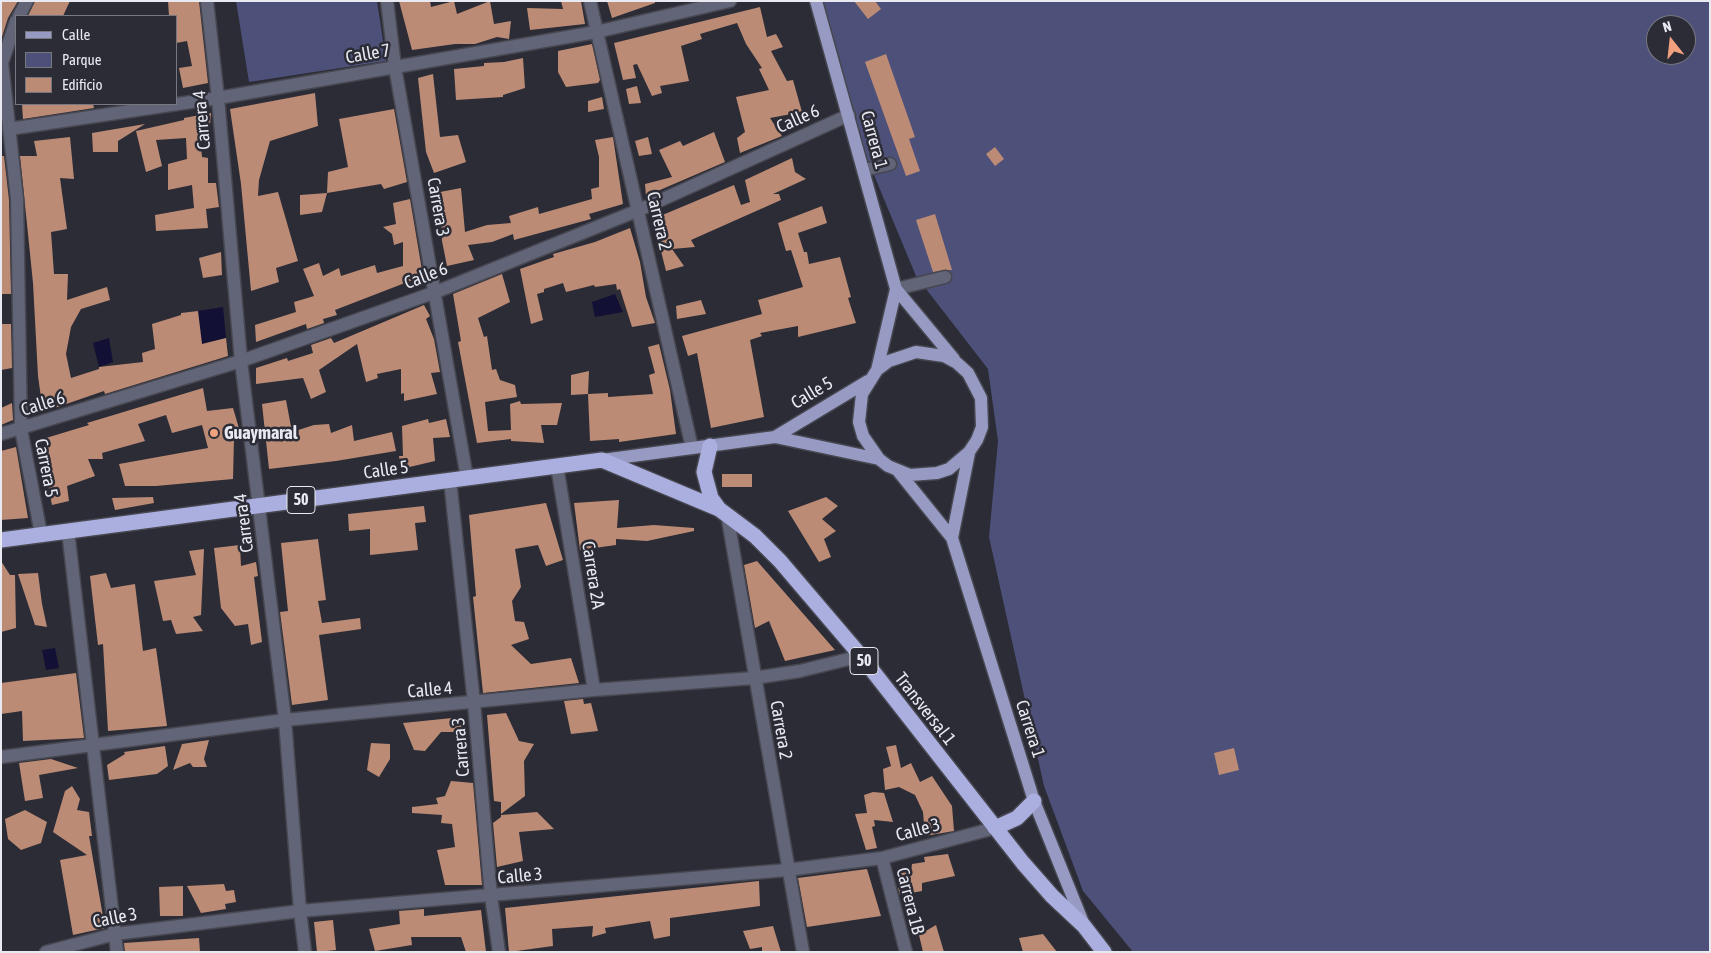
<!DOCTYPE html>
<html>
<head>
<meta charset="utf-8">
<style>
  body { margin:0 }
  #map { position:relative; width:1711px; height:953px; overflow:hidden; background:#2b2c36; font-family:"Asap Condensed",sans-serif }
  canvas { display:block }
  .frame { position:absolute; inset:0; border:2px solid #e9eaf1; pointer-events:none }
  .legend { position:absolute; left:15px; top:15px; width:162px; height:90px; box-sizing:border-box; background:#2b2c36; border:1px solid #777881; margin:0; padding:6px 9px; list-style:none; font-size:15px; color:#e9eaf1 }
  .legend li { display:flex; align-items:center; gap:10px; height:25px }
  .legend b { width:25px; border:1px solid #777881 }
  .north { position:absolute; left:1646px; top:15px; width:50px; height:50px; box-sizing:border-box; background:#2b2c36; border:1px solid #777881; border-radius:50%; rotate:344deg; font-size:14px; font-weight:700; line-height:20px; text-align:center; color:#e9eaf1 }
  .north::after { content:''; display:block; margin:auto; width:18px; height:22px; background:#f1a17d; clip-path:polygon(50% 0,100% 100%,50% 72%,0 100%) }
</style>
</head>
<body>
<div id="map">
<canvas width="1711" height="953"></canvas>
<div class="frame"></div>
<ul class="legend">
<li><b style="height:6px;background:#979ac2"></b>Calle</li>
<li><b style="height:14px;background:#4d5078"></b>Parque</li>
<li><b style="height:14px;background:#bc8b75"></b>Edificio</li>
</ul>
<div class="north">N</div>
</div>
<script>
const g = document.querySelector('canvas').getContext('2d');
g.lineJoin = 'round';
function fill(path, color) { g.fillStyle = color; g.fill(path, 'evenodd'); }
const poly = rows => new Path2D(rows.map(r => 'M' + r).join(''));
function stroke(path, color, width, dash) { g.strokeStyle = color; g.lineWidth = width; g.lineCap = dash ? 'butt' : 'round'; g.setLineDash(dash || []); g.stroke(path); }
function write(font, color, halo, rows, align = 'center') {
  g.font = font + ' "Asap Condensed",sans-serif'; g.lineWidth = 5; g.setLineDash([]); g.textBaseline = 'middle'; g.strokeStyle = halo; g.fillStyle = color; for (const [text, x, y, turn = 0] of rows) {
    g.save(); g.translate(x, y); g.rotate((+turn || 0) * Math.PI / 180); g.textAlign = isNaN(turn) ? turn : align; if (halo) g.strokeText(text, 0, 0); g.fillText(text, 0, 0); g.restore();
  }
}
fill(poly([
  [236,1,377,1,386,61,249,82],
  [816,1,1710,1,1710,952,1133,952,1083,891,1044,786,989,537,998,441,988,369,916,276,849,115],
  [1656,25,1686,25,1686,55,1656,55]
]), '#4d5078');
fill(poly([
  [615,294,623,312,595,317,592,302],
  [223,307,226,338,202,344,198,311],
  [109,338,113,362,99,367,93,343],
  [55,648,59,668,46,670,42,650]
]), '#121034');
fill(poly([
  [1,1,18,1,8,18,1,40],
  [35,1,70,1,63,16,28,16],
  [168,1,199,1,208,83,183,88,179,68,192,66,187,41,176,43,176,16,169,16],
  [399,1,430,1,431,7,454,1,457,14,490,1,494,24,511,21,509,39,497,37,475,44,455,44,412,50],
  [561,1,581,1,585,24,530,30,527,8,563,9],
  [607,1,655,1,655,3,612,18],
  [854,1,875,1,881,9,868,19],
  [760,7,767,37,776,34,783,47,771,51,787,81,793,80,802,112,770,118,782,136,740,153,737,138,745,132,736,97,769,90,759,69,762,68,746,44,737,23,700,34,702,39,681,46,689,81,660,86,662,93,652,96,637,64,633,65,636,78,623,80,614,43],
  [592,44,600,80,598,83,566,87,558,72,558,51],
  [886,54,915,137,909,139,920,171,906,176,865,62],
  [523,58,525,88,503,95,503,97,456,100,454,69,484,66,484,63,504,62],
  [433,74,440,137,458,135,466,162,434,173,426,152,418,78],
  [637,86,641,103,629,104,626,89],
  [315,93,318,126,270,141,259,180,258,196,278,192,298,261,276,268,279,282,251,291,241,184,230,109],
  [602,97,604,109,588,112,588,101],
  [22,104,93,104,94,108,23,119],
  [394,109,407,182,384,189,381,184,327,193,328,172,348,167,339,119],
  [211,113,209,136,200,136,202,157,208,158,208,183,216,183,219,207,206,209,208,228,156,231,155,215,194,208,192,185,168,190,168,164,187,159,186,138,156,140,162,166,146,172,136,131,184,120,184,118],
  [145,124,118,141,118,152,93,152,92,133],
  [714,132,725,162,646,196,645,184,672,177,659,150,680,141,683,146],
  [70,137,74,179,60,178,67,229,51,232,54,274,68,274,67,300,107,287,110,300,81,309,71,327,66,354,71,378,99,369,99,367,143,362,142,353,155,349,152,324,181,315,181,313,198,311,202,344,226,338,228,356,105,394,104,391,43,412,38,376,33,283,20,156,37,156,34,141],
  [613,137,623,204,589,214,591,219,514,240,513,234,492,242,468,245,474,260,447,266,442,241,440,192,461,188,465,232,487,225,511,223,509,216,538,207,539,214,592,199,591,189,599,187,599,157,595,140],
  [648,137,652,154,639,156,635,141],
  [995,147,1004,159,995,166,986,154],
  [1,156,4,156,9,200,11,294,1,294],
  [792,158,795,172,806,179,773,194,779,194,781,200,691,240,695,247,672,249,684,266,666,271,653,219,734,185,741,205,750,202,745,180],
  [327,193,322,212,300,215,300,195],
  [410,199,423,276,335,310,337,315,323,319,324,323,307,329,306,324,256,342,255,325,296,312,294,302,314,296,303,269,319,263,323,276,339,268,341,276,375,265,377,273,403,266,403,242,394,245,392,234,383,227,396,224,393,203],
  [822,206,827,223,798,233,804,252,807,252,809,264,840,257,851,297,848,298,856,323,798,337,798,326,760,333,762,336,750,340,764,417,711,428,697,353,688,356,682,336,762,314,758,300,803,287,791,250,786,251,778,223],
  [935,214,952,270,949,270,933,272,916,220],
  [630,228,640,262,646,297,655,323,632,327,620,289,617,290,616,284,595,287,594,285,566,292,563,283,544,289,544,292,537,294,543,320,531,324,520,269,554,257,553,254,595,242],
  [221,252,222,275,203,278,199,258],
  [502,274,510,302,478,318,484,337,487,336,492,370,496,369,500,380,515,385,517,397,485,402,488,431,511,430,510,404,520,401,521,404,562,403,557,425,541,425,544,443,511,441,511,439,477,443,458,342,461,341,453,294],
  [701,300,706,314,677,319,676,306],
  [424,305,430,316,426,319,434,339,440,372,431,373,437,394,404,401,404,393,401,394,401,369,377,374,378,378,366,382,357,344,319,370,326,392,311,399,303,378,256,384,256,368,287,358,288,361,313,353,311,345,331,338,334,343],
  [1,324,11,324,12,368,1,370],
  [659,344,670,390,676,434,619,442,619,439,590,441,588,394,608,393,608,397,653,394,649,375,655,373,648,347],
  [589,371,588,394,571,395,571,375],
  [203,388,207,411,233,408,241,435,234,438,233,479,156,486,125,486,119,464,208,448,202,425,172,433,166,415,138,424,145,441,102,453,103,459,88,459,95,476,67,486,69,501,52,505,49,490,46,438,89,425,87,423],
  [286,400,292,432,314,425,329,424,331,433,352,425,354,441,392,432,396,451,336,461,269,469,262,404],
  [12,403,13,420,1,425,1,408],
  [428,419,429,423,446,419,450,437,433,438,435,461,401,469,399,456,403,456,402,426],
  [16,447,28,518,1,520,1,451],
  [722,474,752,474,752,487,722,487],
  [153,497,154,503,115,510,112,498],
  [826,497,838,506,822,519,836,531,824,539,831,557,819,562,788,511],
  [619,500,617,528,654,525,694,528,694,531,647,541,616,539,616,545,580,550,574,503],
  [546,503,563,560,546,566,538,545,515,549,521,587,512,601,515,621,524,622,529,639,511,645,531,664,571,658,579,683,483,693,473,597,476,596,469,515],
  [424,506,426,522,415,523,418,550,370,555,370,529,349,531,348,514],
  [318,539,326,600,318,601,322,623,360,618,361,629,319,635,328,700,292,705,280,612,288,611,281,543],
  [240,545,241,566,256,562,258,576,254,577,262,642,251,645,248,624,235,626,221,608,214,548],
  [204,549,201,615,193,617,203,631,176,634,171,620,163,621,154,581,196,575,189,551],
  [1,561,10,575,15,575,16,628,1,632],
  [757,561,835,650,785,661,769,621,755,628,744,565],
  [38,573,42,604,47,627,35,625,18,574],
  [106,573,111,588,135,584,143,651,156,648,167,726,108,731,103,644,98,645,90,576],
  [76,673,84,738,23,741,22,711,1,714,1,683],
  [583,699,584,704,591,703,598,731,571,734,564,701],
  [506,713,519,741,534,744,524,761,525,796,501,814,501,802,494,801,487,715],
  [462,717,465,732,441,732,425,751,414,750,403,723],
  [209,740,204,759,207,767,193,767,190,763,173,770,182,744],
  [371,743,390,744,390,759,379,777,367,770],
  [896,745,901,768,911,763,920,782,932,776,952,806,954,831,925,836,923,812,915,795,899,787,885,790,883,769,891,766,886,747],
  [165,746,168,766,157,774,109,780,107,765,125,754,124,752],
  [1234,748,1239,770,1219,775,1214,753],
  [51,759,78,768,39,775,43,798,25,801,19,763],
  [451,781,473,783,482,885,445,885,437,850,455,847,452,824,441,823,442,815,412,813,412,807,438,804,436,798,445,796],
  [72,786,80,799,77,810,89,812,92,836,89,836,105,928,73,935,60,860,87,855,53,832,65,791],
  [873,792,884,793,893,822,874,820,875,826,872,827,877,848,866,850,855,814,867,813,864,795],
  [25,810,47,822,41,843,21,850,8,839,5,819],
  [537,812,554,829,519,832,523,861,497,867,493,823,501,817,501,815],
  [948,854,955,876,922,883,922,891,900,895,898,888,901,884,900,872,911,873,912,864,925,862,924,857],
  [867,869,881,916,807,927,798,878],
  [759,881,760,906,670,918,670,936,654,939,650,921,605,928,606,933,592,937,593,926,552,929,553,946,509,952,505,908],
  [224,884,226,891,234,890,236,902,225,904,226,909,201,913,187,886],
  [183,886,183,916,160,916,159,887],
  [424,909,424,916,481,910,486,952,466,952,461,937,411,937,412,945,375,951,369,929,400,924,399,911],
  [333,920,336,950,317,952,314,922],
  [936,925,944,952,923,952,919,935],
  [773,926,781,952,762,952,762,947,750,949,743,931],
  [1043,934,1057,952,1023,952,1019,938],
  [199,938,200,952,125,952,124,943]
]), '#bc8b75');
const minor = poly([
  [207,1,218,98,241,361,285,720,300,911,305,952],
  [387,1,395,67,467,478],
  [590,1,692,448],
  [19,16,27,1],
  [16,21,2,63,17,199,21,429,41,534],
  [9,129,218,98,596,32,730,1],
  [864,170,890,164],
  [896,289,945,277],
  [1,434,241,361,436,292,639,210,849,115],
  [557,466,594,690],
  [450,480,474,703,491,896,499,952],
  [727,514,803,952],
  [68,531,117,952],
  [1,757,285,720,594,690,754,678,800,671,861,656],
  [882,858,906,952],
  [46,952,115,934,300,911,787,870,882,858,995,828]
]);
const major = poly([
  [816,1,896,289,954,359],
  [877,370,896,289],
  [775,437,868,381],
  [602,460,775,437,879,459,888,466,910,475,937,473,949,469,969,452,977,440,982,427,981,398,968,373,957,363,944,356,916,352,889,361,877,370,862,394,859,422,863,436,879,459],
  [898,471,952,538,1034,801,1084,925],
  [952,538,969,453]
]);
const highway = poly([
  [710,446,704,472,711,498,719,509],
  [1,540,602,460,719,509,755,536,780,561,861,656,1023,863,1052,896,1084,926,1104,952],
  [995,828,1017,818,1034,801]
]);
stroke(minor, '#464750', 15);
stroke(major, '#464750', 15);
stroke(highway, '#464750', 18);
stroke(minor, '#626477', 12);
stroke(major, '#979ac2', 12);
stroke(highway, '#abafdf', 15);
for (const [x, y, r, color] of [
  [214,433,5,"#f1a17d"]
]) { const dot = new Path2D(); dot.arc(x, y, r, 0, 2 * Math.PI); g.fillStyle = color; g.fill(dot); stroke(dot, '#2b2c36', 2); }
for (const [x, y, w] of [
  [301,500,28],
  [864,661,28]
]) { const box = new Path2D(); box.roundRect(x - w / 2, y - 13.5, w, 27, 4); g.fillStyle = '#2b2c36'; g.fill(box); stroke(box, '#e9eaf1', 1); }
write('bold 16px', '#e9eaf1', null, [
  ["50",301,500],
  ["50",864,661]
]);
write('18px', '#e9eaf1', '#2b2c36', [
  ["Calle 7",368,54,-10],
  ["Calle 6",798,119,-24],
  ["Carrera 4",202,120,-95],
  ["Carrera 1",874,140,75],
  ["Carrera 3",438,207,80],
  ["Carrera 2",659,221,77],
  ["Calle 6",426,276,-21],
  ["Calle 5",812,393,-31],
  ["Calle 6",43,404,-17],
  ["Carrera 5",46,468,79],
  ["Calle 5",386,470,-8],
  ["Carrera 4",244,523,-97],
  ["Carrera 2A",593,575,81],
  ["Calle 4",430,690,-5],
  ["Transversal 1",925,709,52],
  ["Carrera 1",1030,729,72],
  ["Carrera 2",781,730,80],
  ["Carrera 3",461,747,-95],
  ["Calle 3",918,830,-15],
  ["Calle 3",520,876,-5],
  ["Carrera 1B",910,901,76],
  ["Calle 3",115,918,-11]
]);
write('bold 18px', '#e9eaf1', '#2b2c36', [
  ["Guaymaral",224,433]
], 'left');
</script>
</body>
</html>
